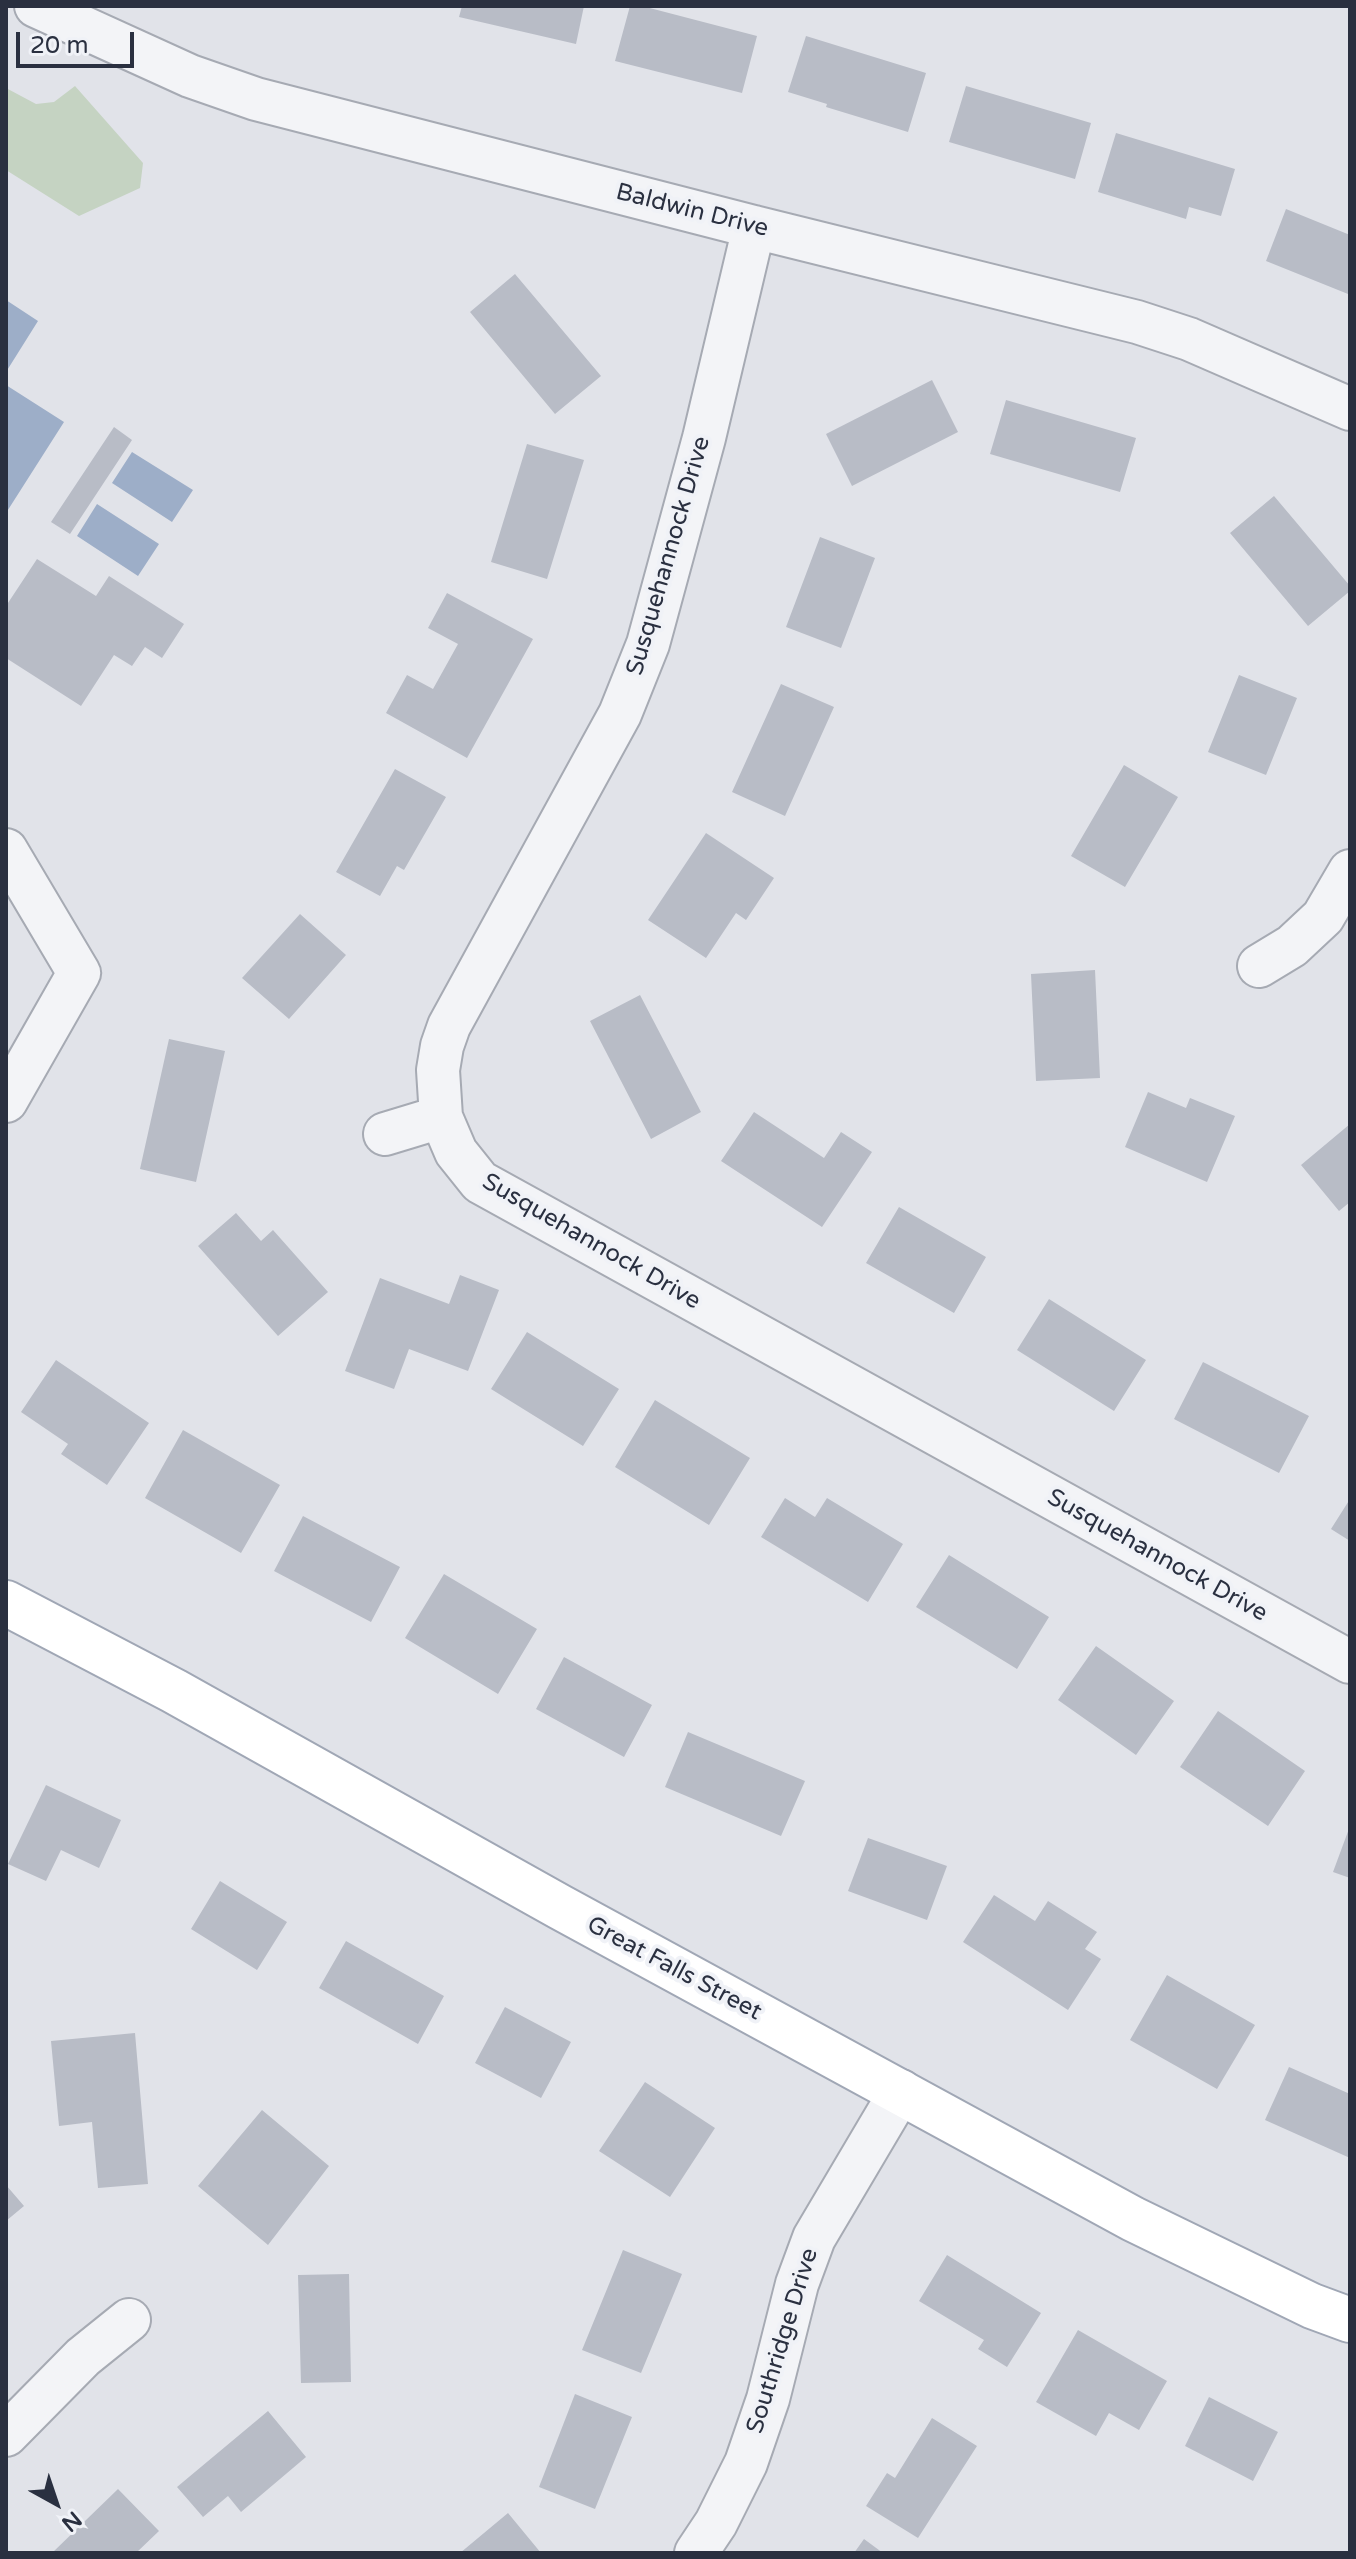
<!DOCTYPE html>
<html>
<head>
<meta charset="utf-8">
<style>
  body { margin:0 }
  #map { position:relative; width:1356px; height:2559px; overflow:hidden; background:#e1e3e9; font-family:"Varela Round",sans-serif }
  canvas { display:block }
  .frame { position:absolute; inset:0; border:8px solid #2a3040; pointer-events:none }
  .north { position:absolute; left:16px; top:2463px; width:80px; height:80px; -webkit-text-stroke:6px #f0f2f7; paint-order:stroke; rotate:140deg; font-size:22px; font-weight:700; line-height:32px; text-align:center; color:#2a3040 }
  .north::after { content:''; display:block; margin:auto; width:28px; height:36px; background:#2a3040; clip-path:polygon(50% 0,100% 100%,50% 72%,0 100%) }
  .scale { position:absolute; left:16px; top:32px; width:118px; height:36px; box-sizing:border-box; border:4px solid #2a3040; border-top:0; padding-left:10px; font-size:24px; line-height:28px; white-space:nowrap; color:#2a3040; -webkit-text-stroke:6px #f0f2f7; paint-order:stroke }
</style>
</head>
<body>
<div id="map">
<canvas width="1356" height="2559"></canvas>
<div class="frame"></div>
<div class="north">N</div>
<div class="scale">20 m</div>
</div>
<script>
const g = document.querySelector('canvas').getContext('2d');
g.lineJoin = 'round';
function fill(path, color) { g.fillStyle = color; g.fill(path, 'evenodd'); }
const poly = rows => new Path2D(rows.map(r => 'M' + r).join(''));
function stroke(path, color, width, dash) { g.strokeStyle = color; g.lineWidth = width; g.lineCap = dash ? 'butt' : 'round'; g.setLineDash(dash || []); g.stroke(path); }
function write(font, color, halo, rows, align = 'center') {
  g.font = font + ' "Varela Round",sans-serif'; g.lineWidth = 8; g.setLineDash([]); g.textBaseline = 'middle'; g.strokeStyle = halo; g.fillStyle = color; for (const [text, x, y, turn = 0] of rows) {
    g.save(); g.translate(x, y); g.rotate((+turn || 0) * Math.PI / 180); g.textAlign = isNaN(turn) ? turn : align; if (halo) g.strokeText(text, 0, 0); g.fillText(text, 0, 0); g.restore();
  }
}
fill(poly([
  [75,86,143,163,140,188,79,216,6,170,6,88,36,104,54,102]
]), '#c5d3c2');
fill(poly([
  [6,300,38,321,6,372],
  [6,385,64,422,6,513],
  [132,452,193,490,172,522,112,483],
  [97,504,159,544,138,576,77,536]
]), '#9daec8');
fill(poly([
  [462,6,584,6,576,44,459,17],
  [630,6,642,6,757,36,742,93,615,61],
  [806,36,926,73,908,132,826,107,827,104,788,92],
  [966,86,1091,123,1075,179,949,142],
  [1116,133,1235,169,1221,216,1189,207,1186,219,1098,192],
  [1286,209,1350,235,1348,294,1266,261],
  [515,274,601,376,555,414,470,312],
  [932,380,958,432,852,486,826,434],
  [1006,400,1136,438,1120,492,990,454],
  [114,427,132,440,70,534,51,522],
  [527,444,584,460,547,579,491,562],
  [1274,496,1350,586,1350,591,1308,626,1230,533],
  [820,537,875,558,841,648,786,627],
  [37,559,96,596,109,576,184,624,162,658,145,647,132,666,114,655,81,706,6,658,6,606],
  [447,593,533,639,467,758,386,713,407,675,433,689,458,644,428,628],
  [1239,675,1297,698,1266,775,1208,752],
  [781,684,834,707,785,816,732,792],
  [1124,765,1178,797,1125,887,1071,856],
  [395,769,446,797,404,870,397,866,380,896,336,872],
  [706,833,774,878,746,920,736,913,706,958,648,920],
  [300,914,346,955,289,1019,242,978],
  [1095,970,1100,1078,1036,1081,1031,974],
  [640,995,701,1112,651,1139,590,1021],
  [169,1039,225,1051,196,1182,140,1169],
  [1148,1092,1186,1108,1190,1098,1235,1116,1207,1182,1125,1147],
  [754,1112,824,1158,841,1132,872,1152,822,1227,721,1161],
  [1350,1124,1350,1202,1339,1211,1301,1165],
  [899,1207,986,1257,954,1313,866,1263],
  [236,1213,261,1241,273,1230,328,1292,278,1336,198,1246],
  [460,1275,499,1290,468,1371,409,1349,394,1389,345,1371,380,1278,449,1304],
  [1049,1299,1146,1360,1114,1411,1017,1350],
  [527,1332,619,1389,583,1446,491,1389],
  [56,1360,149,1423,107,1485,61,1454,68,1444,21,1412],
  [1203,1362,1309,1416,1279,1473,1174,1419],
  [655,1400,750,1458,709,1525,615,1467],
  [183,1430,280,1485,241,1553,145,1498],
  [785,1498,815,1517,827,1498,903,1544,868,1602,761,1537],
  [1350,1499,1350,1541,1331,1529],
  [303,1516,400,1567,371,1622,274,1571],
  [949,1555,1049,1617,1017,1669,916,1607],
  [444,1574,537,1629,498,1694,405,1638],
  [1096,1646,1174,1701,1136,1755,1058,1700],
  [564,1657,652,1705,624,1757,536,1709],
  [1218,1711,1305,1771,1268,1826,1180,1767],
  [688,1732,805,1781,781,1836,665,1787],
  [46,1785,121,1820,99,1868,61,1850,46,1881,8,1864],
  [1350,1826,1350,1878,1333,1872],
  [868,1838,947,1866,927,1920,848,1891],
  [220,1881,287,1922,257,1970,191,1929],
  [994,1895,1035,1921,1048,1901,1097,1932,1085,1949,1101,1959,1068,2010,963,1942],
  [346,1941,444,1996,418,2044,319,1988],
  [1167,1975,1255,2025,1217,2089,1130,2040],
  [505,2007,571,2042,541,2098,475,2063],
  [135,2033,148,2184,98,2188,92,2122,59,2126,51,2041],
  [1289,2067,1350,2094,1350,2158,1265,2120],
  [645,2082,715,2128,670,2197,599,2151],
  [262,2110,329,2166,268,2245,198,2186],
  [6,2185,24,2206,6,2221],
  [623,2250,682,2274,641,2373,582,2350],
  [947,2255,1041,2313,1007,2367,978,2349,984,2340,919,2301],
  [349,2274,351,2382,301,2383,298,2275],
  [1078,2330,1167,2381,1139,2430,1109,2413,1096,2436,1036,2402],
  [575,2394,632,2417,595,2509,539,2487],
  [1209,2397,1278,2432,1253,2481,1185,2446],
  [268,2411,306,2457,241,2512,228,2496,203,2517,177,2487],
  [932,2418,977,2446,918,2538,866,2506,887,2473,895,2478],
  [118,2489,159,2531,136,2553,52,2553],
  [508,2513,541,2553,460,2553],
  [864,2539,883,2553,854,2553]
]), '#b8bcc6');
const minor = poly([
  [36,6,190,76,256,99,754,227,1137,322,1189,339,1350,409],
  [754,227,704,438,648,644,620,714,449,1026,442,1046,438,1070,441,1117,456,1152,480,1182,1350,1662],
  [6,850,79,973,6,1101],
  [1259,966,1292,946,1323,917,1350,871],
  [385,1134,441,1117],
  [6,2435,83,2357,129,2320],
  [696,2553,716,2523,746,2463,768,2399,797,2284,814,2238,901,2091]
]);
const major = poly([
  [6,1603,174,1691,560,1907,1133,2219,1312,2306,1350,2320]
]);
stroke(minor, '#a6aab3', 46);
stroke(major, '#a0a7b5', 48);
stroke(minor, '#f3f4f7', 42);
stroke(major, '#fff', 44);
write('24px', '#2a3040', '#f0f2f7', [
  ["Baldwin Drive",692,211,14],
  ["Susquehannock Drive",669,556,-74],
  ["Susquehannock Drive",591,1242,30],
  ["Susquehannock Drive",1157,1556,29],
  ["Great Falls Street",674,1969,28],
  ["Southridge Drive",783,2341,-73]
]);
</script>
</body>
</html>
